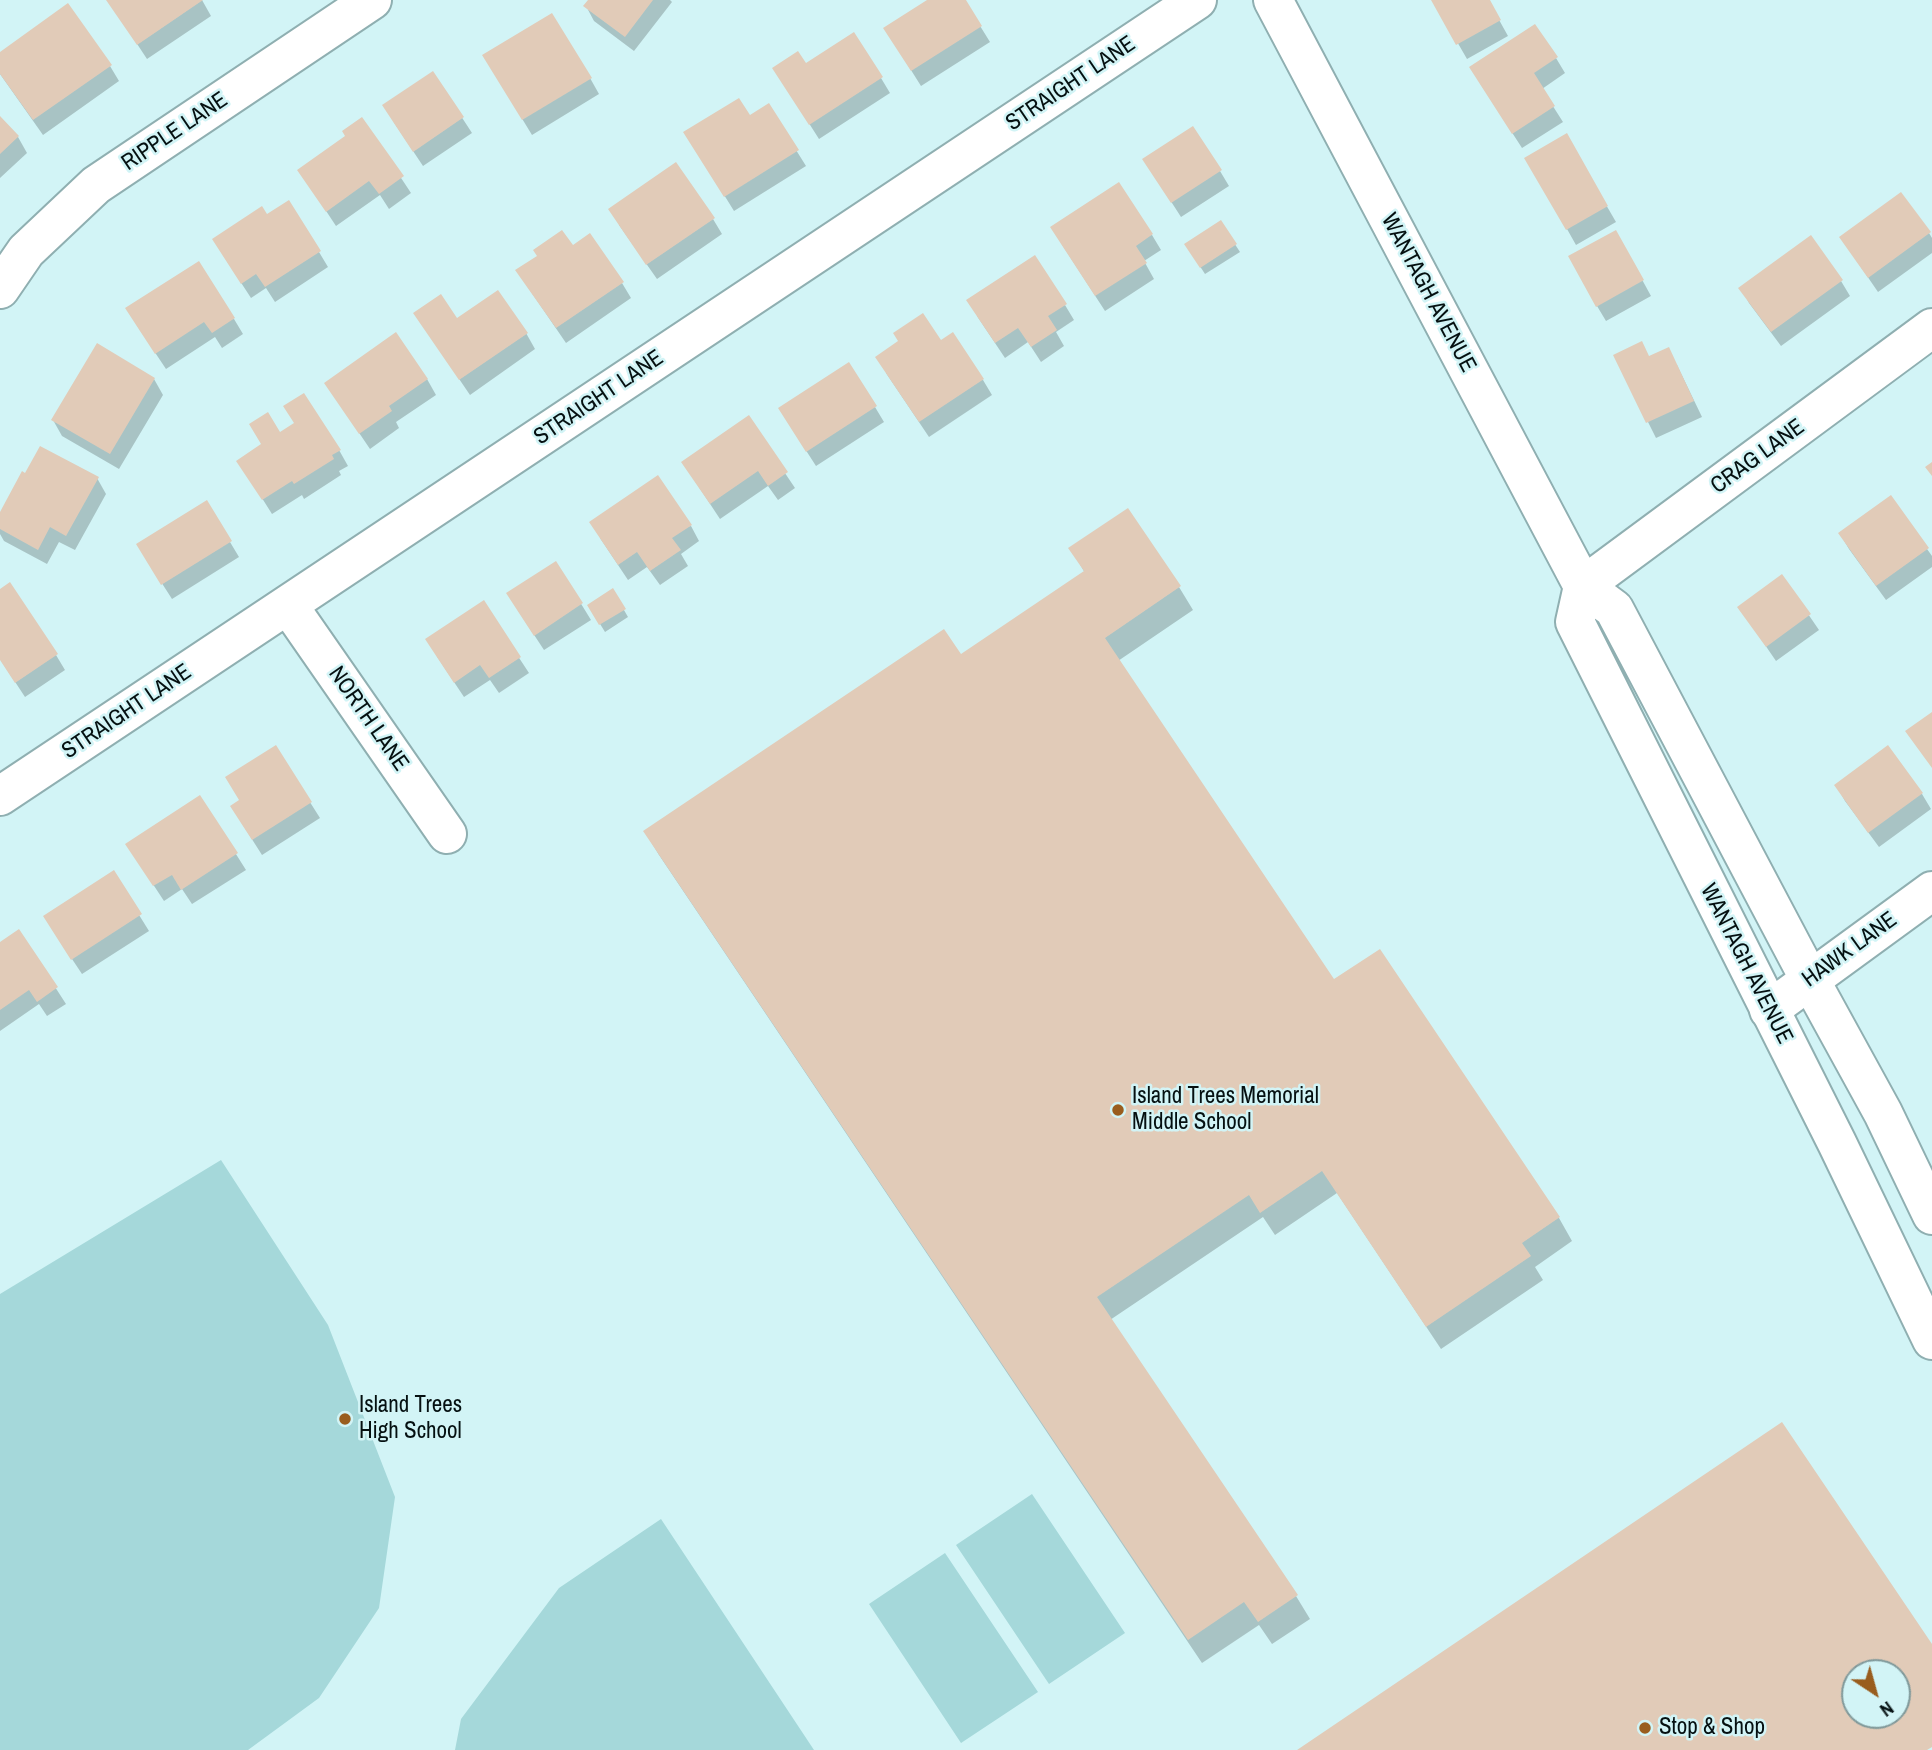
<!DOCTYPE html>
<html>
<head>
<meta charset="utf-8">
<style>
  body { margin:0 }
  #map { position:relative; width:1932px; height:1750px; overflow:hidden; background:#d2f4f6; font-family:"Archivo Narrow",sans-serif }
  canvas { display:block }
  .north { position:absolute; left:1841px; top:1659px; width:70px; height:70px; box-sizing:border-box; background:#d2f4f6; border:2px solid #80999a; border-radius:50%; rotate:144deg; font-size:19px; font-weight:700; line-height:28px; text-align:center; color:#051011 }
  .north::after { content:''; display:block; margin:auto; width:24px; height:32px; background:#995d1e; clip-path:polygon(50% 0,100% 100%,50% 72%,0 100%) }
</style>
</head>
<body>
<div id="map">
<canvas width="1932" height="1750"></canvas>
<div class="north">N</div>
</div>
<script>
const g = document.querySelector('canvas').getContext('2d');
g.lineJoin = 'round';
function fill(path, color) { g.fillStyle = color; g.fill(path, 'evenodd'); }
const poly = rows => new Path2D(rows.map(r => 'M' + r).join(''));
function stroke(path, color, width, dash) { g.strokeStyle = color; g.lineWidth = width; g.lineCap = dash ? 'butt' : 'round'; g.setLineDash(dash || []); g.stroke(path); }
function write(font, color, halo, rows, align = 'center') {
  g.font = font + ' "Archivo Narrow",sans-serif'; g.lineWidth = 5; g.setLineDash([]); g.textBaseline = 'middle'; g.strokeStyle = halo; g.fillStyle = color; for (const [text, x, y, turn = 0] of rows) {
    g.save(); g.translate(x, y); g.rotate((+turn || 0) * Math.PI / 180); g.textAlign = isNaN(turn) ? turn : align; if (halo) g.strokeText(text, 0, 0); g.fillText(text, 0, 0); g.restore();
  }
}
fill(poly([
  [221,1160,328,1325,395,1497,379,1608,319,1698,248,1750,0,1750,0,1294],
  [1032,1494,1125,1633,1049,1684,956,1545],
  [661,1519,814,1750,455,1750,461,1719,559,1588],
  [945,1553,1038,1692,961,1743,869,1604]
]), '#a5d8da');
fill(poly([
  [108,0,202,0,211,16,147,59],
  [590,0,670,0,672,2,634,51,594,21,586,6],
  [930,0,964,0,990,42,921,86,894,43],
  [1433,0,1488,0,1508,36,1467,59],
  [0,54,110,66,119,81,43,135,0,74],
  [1556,58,1565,73,1542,89,1563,122,1522,148,1480,83],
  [805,66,881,78,890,93,819,139,784,84],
  [493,71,590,78,599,94,532,135],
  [433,73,472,133,423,166,393,121],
  [768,105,806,166,734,211,695,148],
  [0,119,18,137,27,153,0,178],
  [362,119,411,193,389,209,380,195,336,226,299,170,347,137],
  [1566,136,1616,222,1576,245,1527,158],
  [1220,171,1229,186,1181,217,1154,175],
  [266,216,319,252,328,267,275,302,266,288,251,298,223,255],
  [713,219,722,234,657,279,619,225],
  [1221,223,1240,252,1205,274,1186,245],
  [1616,232,1651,296,1606,321,1597,306],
  [1929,233,1932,238,1932,253,1878,292,1841,238],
  [1152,235,1161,250,1144,261,1154,279,1105,311,1061,243],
  [573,248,622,283,631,298,566,343,527,286],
  [1841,281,1850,296,1781,346,1749,303,1741,288],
  [1065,305,1074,320,1056,332,1064,346,1041,362,1028,342,1005,358,977,316],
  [415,314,526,333,535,349,470,395],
  [234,319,243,334,222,348,215,337,166,369,136,324],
  [941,343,983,380,992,395,929,437,886,373],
  [1615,356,1650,358,1677,365,1702,417,1656,438],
  [154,379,163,395,119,469,62,436,53,420],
  [427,379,436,395,396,422,399,428,370,449,326,384],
  [875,407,884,422,816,466,789,424],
  [748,418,795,488,778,500,768,486,720,519,683,463],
  [296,424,339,450,348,466,339,471,341,475,304,499,302,495,272,514,248,476,280,434],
  [97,478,106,494,75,550,59,542,47,564,4,541,0,534,0,515],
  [691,526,699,541,681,554,688,566,660,585,647,567,628,580,600,538],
  [1840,534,1927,549,1932,556,1932,567,1886,600,1849,549],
  [230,542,239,557,172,599,147,560],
  [1071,549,1179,587,1193,610,1118,661,1334,982,1379,951,1559,1218,1572,1241,1535,1267,1543,1280,1441,1349,1337,1193,1275,1235,1263,1217,1110,1320,1296,1596,1310,1619,1272,1644,1259,1625,1202,1663,659,855,645,832,960,656,1085,573],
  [556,563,591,620,544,650,517,609],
  [1782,576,1819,630,1776,661,1739,607],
  [0,591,56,655,65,670,25,697,0,659],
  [613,591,628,617,605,632,589,606],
  [483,603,529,673,499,693,490,680,464,697,436,655],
  [275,747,320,818,262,855,241,822,241,801],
  [1836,785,1922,794,1931,809,1879,847,1845,801],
  [200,797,246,870,192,904,182,889,164,901,137,860],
  [113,873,149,931,82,974,54,932],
  [19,931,66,1004,47,1016,39,1004,0,1031,0,944]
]), '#0003');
fill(poly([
  [106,0,203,0,137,45],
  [588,0,653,0,625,37,583,6],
  [927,0,966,0,982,26,911,71,883,28],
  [1431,0,1490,0,1501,20,1456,45],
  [68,3,112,65,33,120,0,74,0,52],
  [552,13,592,78,522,120,482,55],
  [1535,24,1558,57,1534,73,1555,106,1512,134,1469,67],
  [854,32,883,77,809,125,772,68,798,51,806,63],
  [433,71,464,117,413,152,382,105],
  [739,98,750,115,769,103,799,150,724,197,683,132],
  [0,116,19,136,0,154],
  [362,117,404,176,379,194,369,181,326,212,297,170,345,136,342,131],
  [1193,126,1222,170,1171,203,1142,159],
  [1567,133,1608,206,1566,230,1524,158],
  [676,162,715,218,646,265,608,209],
  [1119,182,1153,234,1136,246,1147,263,1095,296,1050,227],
  [1901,192,1931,232,1868,278,1839,237],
  [289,200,321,251,265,287,256,274,241,284,212,239,262,206,267,214],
  [1221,220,1237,244,1200,268,1184,244],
  [562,230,573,245,590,233,624,282,556,328,515,270,537,256,533,250],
  [1616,230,1644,280,1596,307,1568,256],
  [1811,235,1843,280,1771,332,1738,288],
  [1035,255,1067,304,1048,316,1057,330,1031,347,1018,328,995,343,966,300],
  [199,261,235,318,212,333,204,322,155,354,125,308],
  [498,290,528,333,459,380,413,313,441,294,457,318],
  [923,313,941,340,953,332,984,379,919,422,875,357,898,341,893,333],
  [396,332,428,379,389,406,392,411,359,434,324,383],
  [1642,341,1649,356,1669,347,1694,401,1646,423,1613,355],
  [97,343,155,378,110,454,51,420],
  [849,362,877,406,806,452,778,408],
  [304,393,341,450,332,455,334,459,294,484,292,481,262,500,236,461,261,444,249,424,268,412,280,432,294,423,283,406],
  [749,415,788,472,768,486,758,471,710,504,681,462],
  [40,446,99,477,66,536,50,527,38,550,0,529,0,512,22,471,25,473],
  [1932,462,1932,476,1925,467],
  [658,475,692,525,672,538,681,550,650,571,637,552,618,565,589,522],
  [1891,495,1929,548,1876,586,1838,533],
  [207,500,232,541,161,585,136,544],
  [1128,508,1181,586,1105,638,1334,979,1380,949,1560,1217,1522,1243,1531,1256,1426,1327,1322,1171,1260,1213,1249,1195,1097,1297,1298,1595,1258,1622,1244,1602,1188,1640,643,831,944,629,961,654,1084,571,1068,548],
  [556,561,583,603,534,636,506,593],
  [1782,574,1811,614,1766,647,1737,607],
  [10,582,58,654,15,683,0,660,0,589],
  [613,588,626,609,599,625,587,605],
  [484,600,521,657,489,678,480,665,454,683,425,639],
  [1932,712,1932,768,1905,731],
  [276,745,312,802,252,840,230,806,239,800,225,777],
  [1888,745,1923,793,1868,833,1834,785],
  [200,795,238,853,181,890,172,875,153,886,125,844],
  [114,870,142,914,71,960,43,916],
  [19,929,58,987,37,1002,29,990,0,1010,0,942],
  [1782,1422,1932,1644,1932,1747,1927,1750,1297,1750],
  [1855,1673,1897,1673,1897,1715,1855,1715]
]), '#e1cbb8');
const street = poly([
  [0,289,26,251,96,185,372,0],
  [1583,586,1932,328],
  [288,605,447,834],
  [0,796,1197,0],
  [1769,1010,1932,891]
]);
const secondary = poly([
  [1273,0,1583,586,1614,609,1810,980,1883,1113,1932,1215],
  [1583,586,1575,622,1837,1143,1932,1340]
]);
stroke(street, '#8fafb1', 42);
stroke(secondary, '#8fafb1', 42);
stroke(street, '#fff', 38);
stroke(secondary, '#fff', 38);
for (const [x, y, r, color] of [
  [1118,1110,7,"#995d1e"],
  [345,1419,7,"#995d1e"],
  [1645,1728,7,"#995d1e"]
]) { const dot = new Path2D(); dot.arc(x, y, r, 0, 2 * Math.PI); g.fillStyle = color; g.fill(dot); stroke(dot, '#d2f4f6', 2.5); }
write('23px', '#051011', '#d2f4f6', [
  ["STRAIGHT LANE",1071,84,-34],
  ["RIPPLE LANE",175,132,-34],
  ["WANTAGH AVENUE",1428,293,62],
  ["STRAIGHT LANE",599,398,-34],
  ["CRAG LANE",1758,457,-36],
  ["STRAIGHT LANE",127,712,-34],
  ["NORTH LANE",368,719,55],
  ["HAWK LANE",1850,950,-36],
  ["WANTAGH AVENUE",1746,964,63]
]);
write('23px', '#051011', '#d2f4f6', [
  ["Island Trees Memorial",1132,1097],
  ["Middle School",1132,1123],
  ["Island Trees",359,1406],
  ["High School",359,1432],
  ["Stop & Shop",1659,1728]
], 'left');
</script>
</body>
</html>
